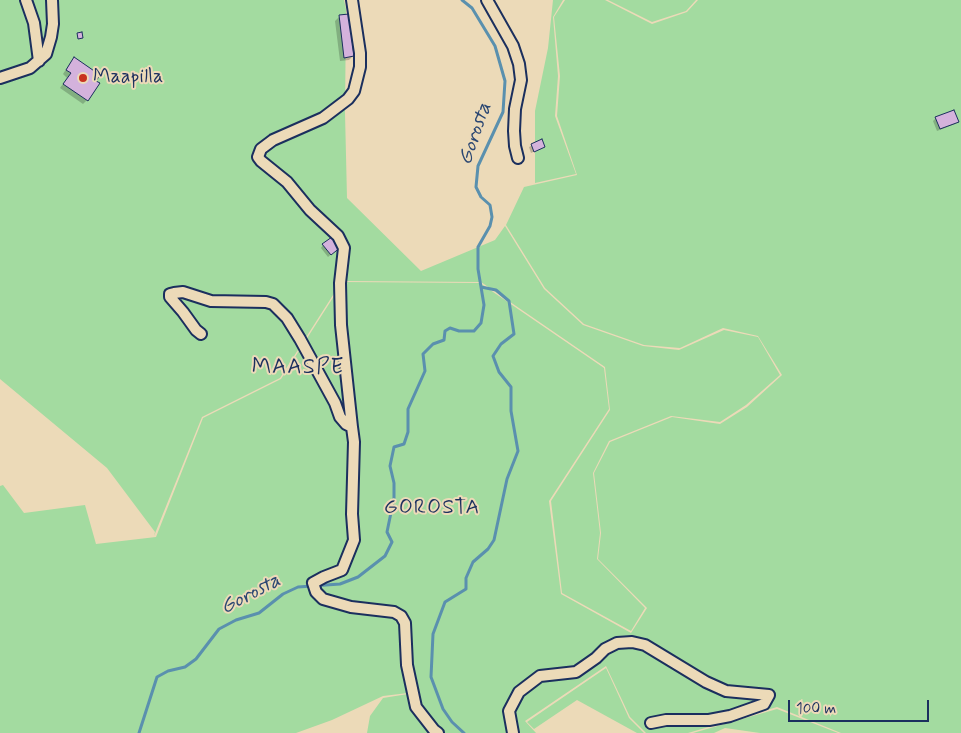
<!DOCTYPE html>
<html>
<head>
<meta charset="utf-8">
<style>
  body { margin:0 }
  #map { position:relative; width:961px; height:733px; overflow:hidden; background:#ecdab8; font-family:Mynerve,sans-serif }
  canvas { display:block }
  .scale { position:absolute; left:788px; top:700px; width:141px; height:22px; box-sizing:border-box; border:2px solid #1b2f5e; border-top:0; padding-left:6px; font-size:15px; line-height:18px; white-space:nowrap; color:#1b2f5e; -webkit-text-stroke:4px #ecdab8; paint-order:stroke }
</style>
</head>
<body>
<div id="map">
<canvas width="961" height="733"></canvas>
<div class="scale">100 m</div>
</div>
<script>
const g = document.querySelector('canvas').getContext('2d');
g.lineJoin = 'round';
function fill(path, color) { g.fillStyle = color; g.fill(path, 'evenodd'); }
const poly = rows => new Path2D(rows.map(r => 'M' + r).join(''));
function stroke(path, color, width, dash) { g.strokeStyle = color; g.lineWidth = width; g.lineCap = dash ? 'butt' : 'round'; g.setLineDash(dash || []); g.stroke(path); }
function write(font, color, halo, rows, align = 'center') {
  g.font = font + ' Mynerve,sans-serif'; g.lineWidth = 4; g.setLineDash([]); g.textBaseline = 'middle'; g.strokeStyle = halo; g.fillStyle = color; for (const [text, x, y, turn = 0] of rows) {
    g.save(); g.translate(x, y); g.rotate((+turn || 0) * Math.PI / 180); g.textAlign = isNaN(turn) ? turn : align; if (halo) g.strokeText(text, 0, 0); g.fillText(text, 0, 0); g.restore();
  }
}
fill(poly([
  [0,0,344,0,346,9,345,113,347,198,421,271,495,240,505,226,544,289,583,325,643,346,679,350,724,330,758,337,780,375,746,405,720,422,671,416,609,441,593,473,600,533,597,559,645,608,631,631,562,593,551,501,610,410,605,367,481,282,342,281,280,378,202,417,154,536,155,532,107,468,0,379],
  [553,0,563,0,553,17,558,76,555,116,576,174,535,183,535,111,548,48],
  [565,0,605,0,652,24,687,12,698,0,961,0,961,733,841,733,777,707,688,733,646,733,630,717,606,666,525,721,536,733,442,733,408,693,383,696,332,720,296,733,0,733,0,486,3,485,24,513,85,505,96,544,156,537,203,418,281,379,343,282,480,283,604,368,609,409,549,501,561,594,631,633,647,608,598,559,601,533,594,473,610,442,672,417,720,424,747,407,782,375,758,336,723,328,680,348,644,345,584,324,545,288,506,225,524,187,577,175,557,116,560,76,554,17],
  [608,0,696,0,686,11,652,22],
  [606,668,629,718,644,733,637,733,577,700,534,729,527,722],
  [408,694,440,733,367,733,370,716,383,698],
  [777,709,838,733,760,733,725,728,714,733,693,733]
]), '#a3dba0');
fill(poly([
  [340,16,353,56,349,60,340,61,335,21],
  [70,63,87,100,83,104,60,88,67,78,63,74],
  [936,118,957,122,955,124,937,131,933,121],
  [541,141,544,147,531,153,529,147],
  [323,245,339,247,328,257,321,248]
]), '#0003');
stroke(poly([
  [139,733,157,677,168,671,185,667,196,659,219,629,236,620,259,613,283,594,298,587,340,584,358,577,385,556,392,542,387,532,394,498,394,483,390,466,394,447,404,444,408,432,408,409,425,371,423,354,433,344,444,340,445,331,450,328,459,331,474,331,481,323,484,305,478,269,478,247,490,226,492,217,490,205,481,197,476,187,478,166,503,112,505,81,495,46,472,8,462,0],
  [464,733,452,722,443,709,431,677,433,634,445,602,466,589,466,578,473,562,488,549,494,540,507,479,518,451,511,411,511,387,499,372,493,356,501,344,514,334,509,301,496,290,481,287]
]), '#5a90ae', 3);
const building = poly([
  [349,14,354,56,344,58,339,15,349,14],
  [82,32,83,38,78,39,77,33,82,32],
  [74,57,100,75,96,81,100,83,88,101,63,84,71,73,66,70,74,57],
  [954,110,959,122,940,129,935,117,954,110],
  [542,139,545,147,534,152,531,144,542,139],
  [332,237,341,247,331,255,322,244,332,237]
]);
fill(building, '#d4b2dc');
stroke(building, '#1b2f5e', 1);
const street = poly([
  [26,0,34,23,39,61],
  [487,0,513,46,519,64,521,80,515,109,514,131,515,146,518,158],
  [0,78,30,68,46,54,51,37,53,24,52,0],
  [201,334,196,330,183,312,170,297,170,294,174,293,183,292,211,301,266,302,273,304,287,318,300,339,335,403,340,417,346,424,352,427,341,325,340,283,344,248,338,236,310,210,287,182,261,161,258,157,261,149,273,140,323,118,348,99,354,91,360,67,360,53,352,0],
  [352,427,354,442,352,514,354,540,342,570,324,577,313,583,316,592,323,599,351,607,394,612,401,616,405,623,407,665,416,707,434,730,438,733],
  [513,733,509,711,519,692,540,676,576,672,596,658,605,649,617,643,632,642,645,645,706,682,726,691,769,695,764,704,730,716,709,720,666,720,651,723]
]);
stroke(street, '#1b2f5e', 14);
stroke(street, '#ecdab8', 10);
for (const [x, y, r, color] of [
  [83,78,5,"#c8321e"]
]) { const dot = new Path2D(); dot.arc(x, y, r, 0, 2 * Math.PI); g.fillStyle = color; g.fill(dot); stroke(dot, '#ecdab8', 2); }
write('20px', '#1b2f5e', '#ecdab8', [
  ["Maapilla",93,78]
], 'left');
write('italic 21px', '#2b4772', '#ecdab8', [
  ["Gorosta",476,134,-71],
  ["Gorosta",251,595,-28]
]);
g.letterSpacing = '1px';
write('21px', '#1b2f5e', '#ecdab8', [
  ["GOROSTA",432,509]
]);
g.letterSpacing = '0px';
g.letterSpacing = '1px';
write('22px', '#1b2f5e', '#ecdab8', [
  ["MAASPE",298,368]
]);
g.letterSpacing = '0px';
</script>
</body>
</html>
